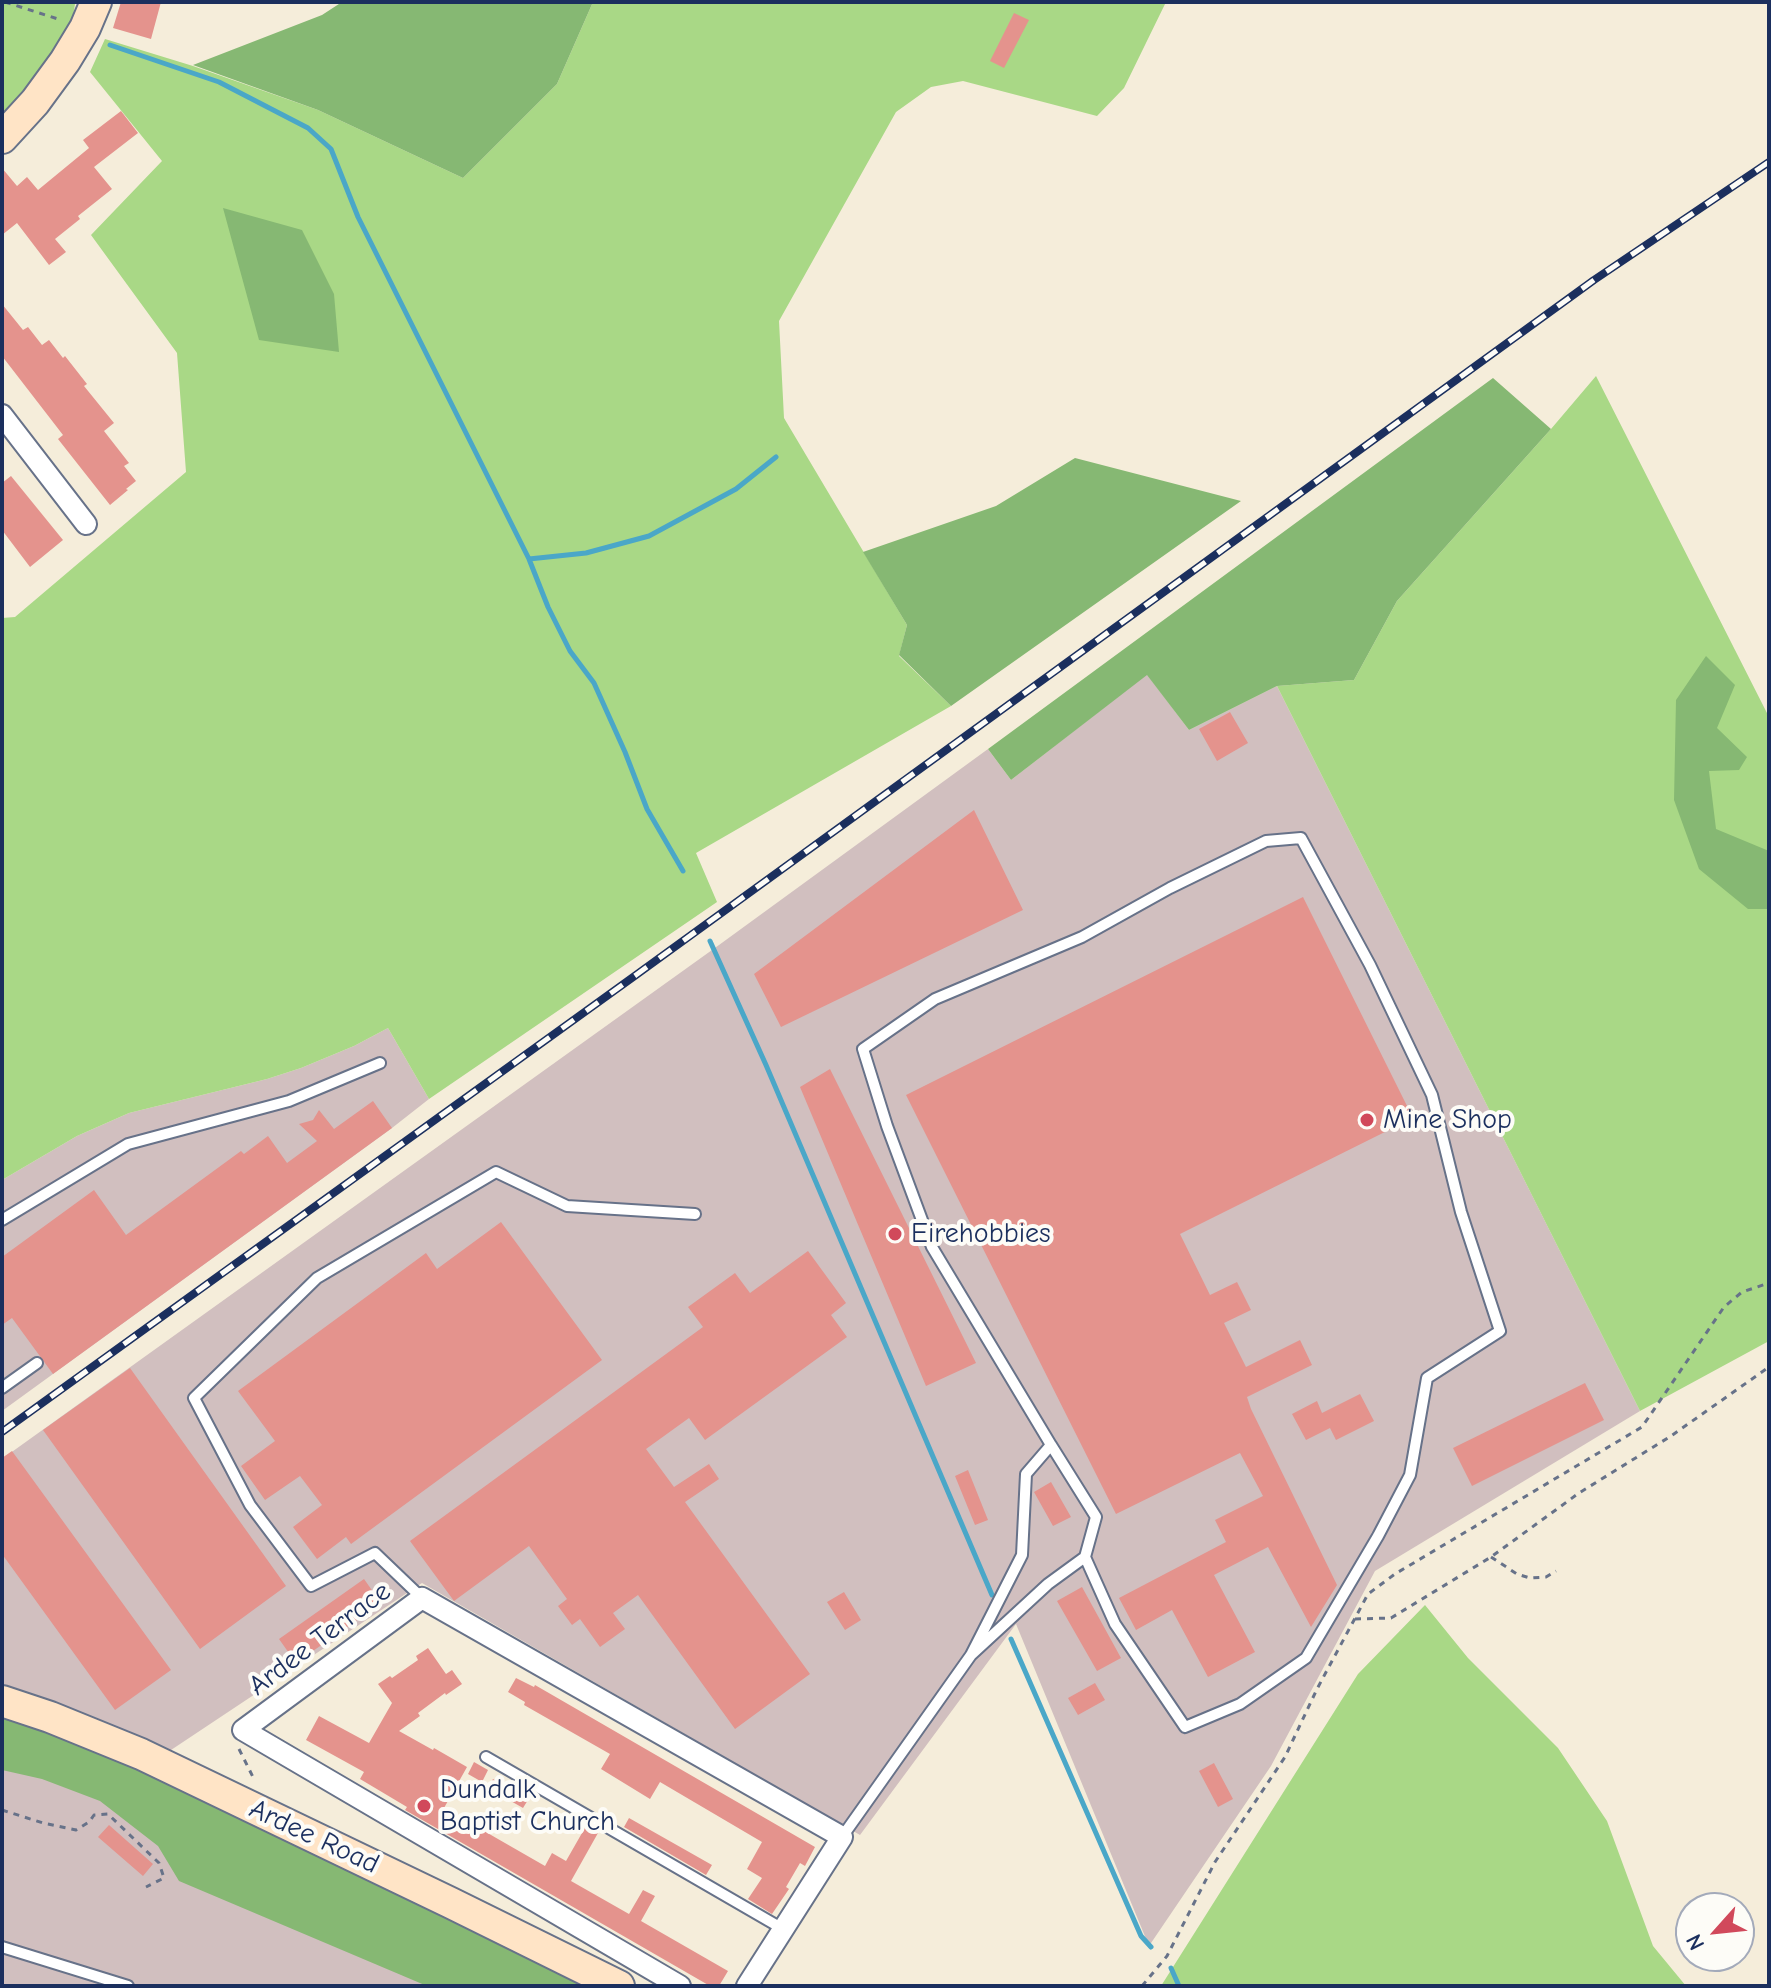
<!DOCTYPE html>
<html>
<head>
<meta charset="utf-8">
<style>
  body { margin:0 }
  #map { position:relative; width:1771px; height:1988px; overflow:hidden; background:#f5edda; font-family:"Comic Neue",sans-serif }
  canvas { display:block }
  .frame { position:absolute; inset:0; border:4px solid #1b2f5e; pointer-events:none }
  .north { position:absolute; left:1675px; top:1892px; width:80px; height:80px; box-sizing:border-box; background:#fdfcf7; border:2px solid #a3aaba; border-radius:50%; rotate:243deg; font-size:22px; font-weight:700; line-height:32px; text-align:center; color:#1b2f5e }
  .north::after { content:''; display:block; margin:auto; width:28px; height:36px; background:#d1495b; clip-path:polygon(50% 0,100% 100%,50% 72%,0 100%) }
</style>
</head>
<body>
<div id="map">
<canvas width="1771" height="1988"></canvas>
<div class="frame"></div>
<div class="north">N</div>
</div>
<script>
const g = document.querySelector('canvas').getContext('2d');
g.lineJoin = 'round';
function fill(path, color) { g.fillStyle = color; g.fill(path, 'evenodd'); }
const poly = rows => new Path2D(rows.map(r => 'M' + r).join(''));
function stroke(path, color, width, dash) { g.strokeStyle = color; g.lineWidth = width; g.lineCap = dash ? 'butt' : 'round'; g.setLineDash(dash || []); g.stroke(path); }
function write(font, color, halo, rows, align = 'center') {
  g.font = font + ' "Comic Neue",sans-serif'; g.lineWidth = 8; g.setLineDash([]); g.textBaseline = 'middle'; g.strokeStyle = halo; g.fillStyle = color; for (const [text, x, y, turn = 0] of rows) {
    g.save(); g.translate(x, y); g.rotate((+turn || 0) * Math.PI / 180); g.textAlign = isNaN(turn) ? turn : align; if (halo) g.strokeText(text, 0, 0); g.fillText(text, 0, 0); g.restore();
  }
}
fill(poly([
  [1147,674,1189,730,1277,686,1640,1411,1375,1571,1271,1766,1149,1946,1016,1624,860,1835,422,1583,165,1754,2,1688,2,1459,719,945,988,749,1011,780],
  [388,1028,429,1099,392,1128,2,1411,2,1180,77,1136,129,1113,267,1079,301,1068,354,1046],
  [2,1718,276,1832,583,1986,2,1986]
]), '#d1bfbf');
fill(poly([
  [2,2,69,2,75,4,72,23,31,84,2,119],
  [593,2,1166,2,1124,88,1097,116,963,81,931,87,896,112,779,321,784,418,907,625,899,656,951,706,696,853,717,902,429,1099,388,1028,354,1046,301,1068,267,1079,129,1113,77,1136,2,1180,2,618,15,617,186,472,177,353,91,235,162,161,90,72,105,39,193,66,318,110,463,178,557,84],
  [1596,376,1769,717,1769,1341,1640,1411,1277,686,1354,680,1397,601,1551,429],
  [1425,1605,1468,1658,1558,1748,1607,1821,1653,1946,1686,1986,1161,1986,1358,1674]
]), '#a9d886');
fill(poly([
  [342,2,593,2,557,84,463,178,318,110,193,65,322,15],
  [223,208,302,230,334,294,339,352,259,340],
  [1493,378,1551,429,1397,601,1354,680,1277,686,1189,730,1147,675,1011,780,988,749],
  [1075,458,1241,501,951,706,899,655,907,625,863,552,996,506],
  [1706,656,1735,685,1717,728,1747,757,1739,770,1709,771,1716,829,1769,851,1769,909,1748,909,1699,869,1674,800,1676,700],
  [2,1718,76,1740,276,1832,583,1986,427,1986,179,1881,158,1846,100,1801,42,1779,2,1770]
]), '#86b873');
stroke(poly([
  [110,45,219,82,308,128,331,149,358,217,529,559,548,607,570,651,594,683,625,752,647,809,683,871],
  [529,559,586,553,649,536,736,489,776,457],
  [710,941,766,1065,992,1595],
  [1011,1639,1141,1936,1151,1947],
  [1171,1968,1179,1986]
]), '#4aa7c8', 5);
fill(poly([
  [121,2,161,2,151,39,113,28],
  [1014,13,1029,20,1004,68,990,61],
  [121,111,138,133,94,167,112,189,78,216,80,219,55,239,66,252,49,265,17,223,2,235,2,168,17,186,27,177,38,190,89,148,83,140],
  [2,304,23,330,28,327,42,345,49,340,63,358,65,356,87,384,84,386,114,423,104,431,129,463,124,466,136,481,126,489,128,490,110,505,58,439,63,435,2,356],
  [11,476,63,540,30,567,2,530,2,483],
  [1230,712,1248,743,1217,761,1199,729],
  [974,810,1023,910,781,1027,754,974],
  [1303,897,1413,1118,1180,1234,1210,1295,1237,1282,1251,1310,1224,1323,1246,1367,1300,1340,1312,1365,1247,1397,1251,1409,1337,1585,1311,1627,1268,1547,1214,1575,1255,1652,1208,1677,1172,1610,1136,1630,1119,1598,1226,1542,1215,1520,1263,1496,1240,1453,1116,1514,906,1095],
  [830,1069,976,1363,926,1386,800,1087],
  [373,1101,392,1128,53,1374,12,1318,2,1325,2,1257,94,1190,126,1235,241,1151,244,1154,268,1136,287,1163,317,1141,299,1124,313,1120,319,1110,334,1129],
  [501,1222,602,1360,351,1544,346,1537,317,1559,293,1527,322,1505,300,1476,265,1500,241,1466,275,1441,238,1391,426,1253,437,1269],
  [808,1251,846,1303,831,1315,847,1337,705,1440,689,1418,646,1449,674,1487,709,1464,719,1479,685,1502,810,1674,735,1729,638,1595,613,1613,625,1629,600,1647,580,1619,572,1625,558,1606,567,1599,529,1546,454,1601,410,1541,703,1327,688,1307,735,1273,750,1293],
  [130,1368,286,1586,200,1649,43,1430],
  [1585,1383,1604,1420,1472,1486,1453,1448],
  [1360,1394,1374,1421,1336,1440,1330,1428,1306,1440,1292,1414,1317,1401,1322,1413],
  [12,1451,171,1670,115,1710,2,1554,2,1458],
  [968,1470,988,1520,975,1525,955,1476],
  [1051,1482,1071,1517,1053,1526,1034,1492],
  [364,1579,381,1603,296,1663,279,1639],
  [1082,1587,1121,1658,1097,1671,1057,1601],
  [844,1592,861,1620,845,1630,827,1602],
  [428,1648,446,1674,452,1670,462,1684,446,1695,445,1693,418,1713,420,1716,399,1731,433,1750,434,1748,467,1767,444,1808,545,1866,552,1853,566,1861,586,1826,598,1833,571,1881,629,1914,643,1890,655,1896,641,1921,728,1971,719,1986,710,1986,405,1810,407,1807,360,1779,364,1772,306,1740,319,1716,369,1743,392,1703,378,1684,390,1676,392,1678,418,1660,416,1656],
  [516,1678,534,1687,535,1685,815,1847,805,1866,800,1863,786,1887,789,1889,772,1914,748,1899,762,1878,747,1869,762,1842,660,1782,650,1799,601,1769,610,1754,524,1705,525,1702,508,1692],
  [1095,1683,1105,1700,1078,1715,1068,1698],
  [474,1762,488,1770,482,1782,468,1774],
  [1214,1763,1233,1799,1218,1807,1199,1771],
  [493,1779,507,1787,499,1801,485,1793],
  [517,1786,531,1795,523,1808,509,1800],
  [629,1818,712,1865,706,1875,624,1827],
  [109,1825,153,1864,143,1876,98,1837]
]), '#e4938d');
const service = poly([
  [2,1220,128,1144,289,1101,380,1063],
  [2,1388,37,1363],
  [1051,1445,932,1247,887,1126,863,1049,935,999,1082,937,1170,888,1266,841,1301,838,1370,965,1432,1095,1461,1212,1500,1331,1427,1378,1410,1475,1378,1536,1306,1658,1240,1704,1185,1727,1115,1624,1085,1557],
  [422,1598,375,1553,311,1586,250,1505,194,1398,317,1278,496,1172,567,1206,695,1214],
  [486,1757,783,1929],
  [842,1837,971,1655,1022,1555,1026,1474,1051,1445,1096,1517,1085,1557,1048,1584,971,1655],
  [2,1947,128,1986]
]);
const minor = poly([
  [2,415,86,524],
  [680,1986,243,1730,422,1598,842,1837,747,1986]
]);
const secondary = poly([
  [2,138,35,102,65,61,85,28,96,2],
  [2,1701,50,1717,141,1754,451,1903,619,1986]
]);
stroke(service, '#677289', 14);
stroke(minor, '#677289', 24);
stroke(secondary, '#677289', 34);
stroke(poly([
  [5,2,61,20],
  [1491,1557,1517,1574,1530,1578,1546,1577,1556,1571],
  [1355,1619,1391,1618,1491,1557,1579,1493,1671,1436,1769,1367],
  [239,1749,255,1781],
  [2,1810,43,1823,76,1830,89,1822,94,1815,108,1814,159,1863,164,1878,146,1887],
  [1142,1986,1167,1956,1215,1862,1285,1757,1317,1689,1368,1594,1395,1574,1642,1427,1724,1307,1742,1292,1769,1283]
]), '#677289', 3, [6, 6]);
stroke(service, '#fff', 10);
stroke(minor, '#fff', 20);
stroke(secondary, '#ffe4c6', 30);
const rail = poly([
  [2,1432,636,975,1594,280,1769,162]
]);
stroke(rail, '#1b2f5e', 8);
stroke(rail, '#fdfcf7', 5, [15]);
for (const [x, y, r, color] of [
  [1367,1120,8,"#d1495b"],
  [895,1234,8,"#d1495b"],
  [424,1806,8,"#d1495b"]
]) { const dot = new Path2D(); dot.arc(x, y, r, 0, 2 * Math.PI); g.fillStyle = color; g.fill(dot); stroke(dot, '#fdfcf7', 3); }
write('28px', '#1b2f5e', '#fdfcf7', [
  ["Mine Shop",1383,1120],
  ["Eirehobbies",911,1234],
  ["Dundalk",440,1790],
  ["Baptist Church",440,1822]
], 'left');
write('28px', '#1b2f5e', '#fdfcf7', [
  ["Ardee Terrace",320,1639,-37],
  ["Ardee Road",314,1837,25]
]);
</script>
</body>
</html>
